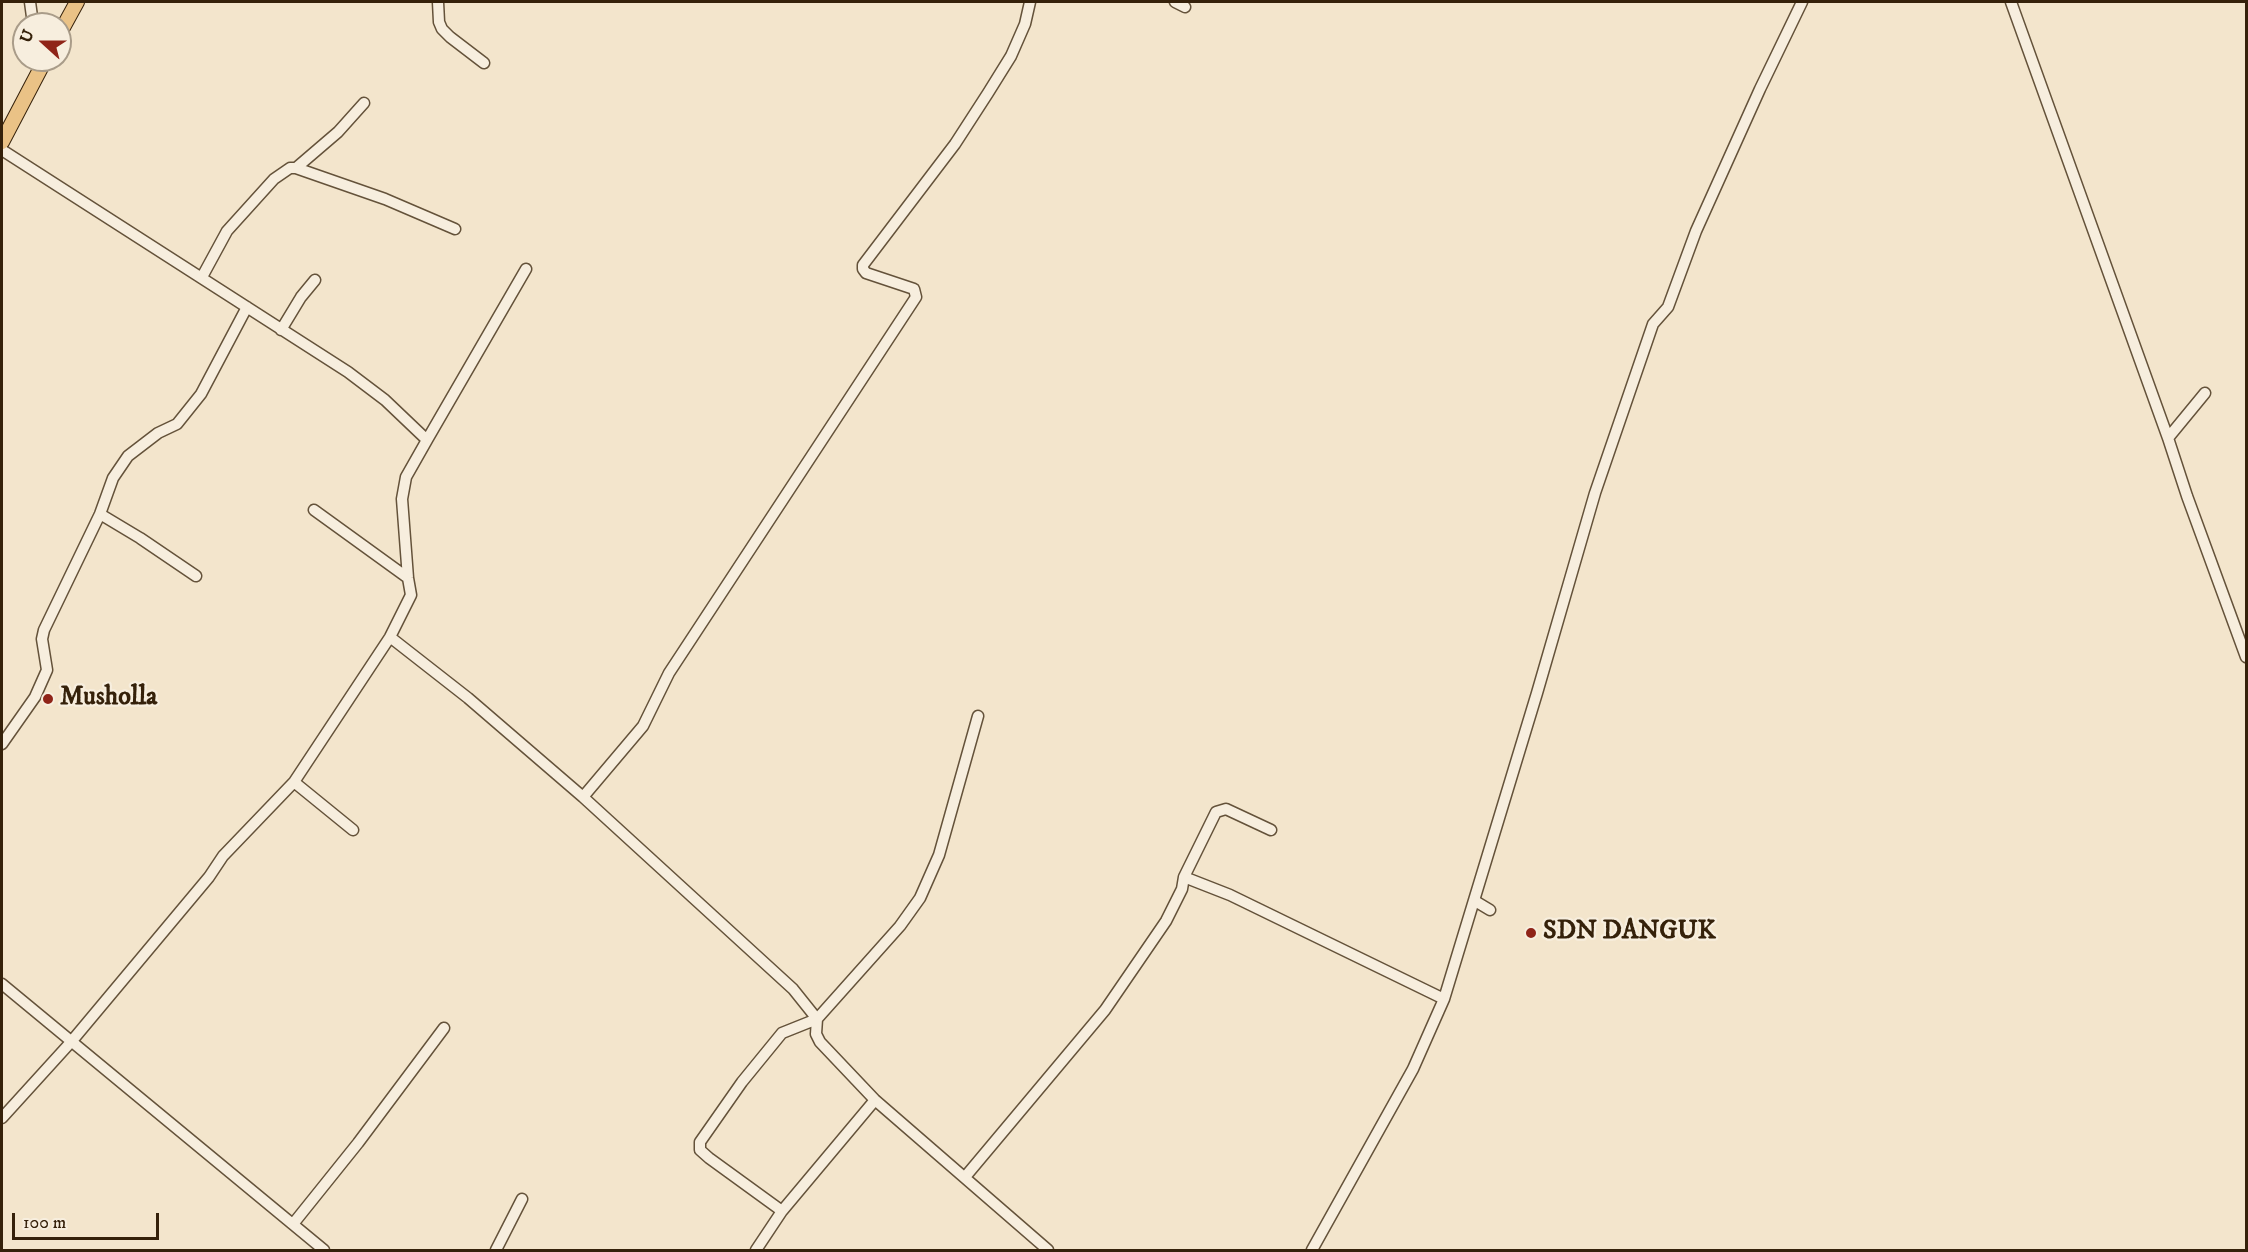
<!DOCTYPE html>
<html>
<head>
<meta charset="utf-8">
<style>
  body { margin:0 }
  #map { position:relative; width:2248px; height:1252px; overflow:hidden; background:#f3e5cc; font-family:"IM FELL DW Pica",serif }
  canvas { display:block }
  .frame { position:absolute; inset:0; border:3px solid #35210a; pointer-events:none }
  .north { position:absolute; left:12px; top:12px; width:60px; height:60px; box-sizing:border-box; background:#f7eede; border:2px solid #a99c89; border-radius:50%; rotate:291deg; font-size:16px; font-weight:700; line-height:24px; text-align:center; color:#35210a }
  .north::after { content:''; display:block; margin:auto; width:21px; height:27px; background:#8f2418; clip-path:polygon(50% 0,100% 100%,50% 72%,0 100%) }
  .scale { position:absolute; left:12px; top:1213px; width:147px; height:27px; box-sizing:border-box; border:3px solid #35210a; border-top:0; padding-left:8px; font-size:18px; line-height:21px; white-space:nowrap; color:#35210a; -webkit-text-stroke:4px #f7eede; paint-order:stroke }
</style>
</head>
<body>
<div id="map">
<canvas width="2248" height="1252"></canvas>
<div class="frame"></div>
<div class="north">U</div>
<div class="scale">100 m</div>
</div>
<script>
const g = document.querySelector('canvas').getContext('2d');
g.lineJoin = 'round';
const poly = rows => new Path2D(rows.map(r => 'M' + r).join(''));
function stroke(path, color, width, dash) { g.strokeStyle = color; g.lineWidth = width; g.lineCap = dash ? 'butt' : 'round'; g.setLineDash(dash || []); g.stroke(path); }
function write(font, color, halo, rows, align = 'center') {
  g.font = font + ' "IM FELL DW Pica",serif'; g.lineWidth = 4.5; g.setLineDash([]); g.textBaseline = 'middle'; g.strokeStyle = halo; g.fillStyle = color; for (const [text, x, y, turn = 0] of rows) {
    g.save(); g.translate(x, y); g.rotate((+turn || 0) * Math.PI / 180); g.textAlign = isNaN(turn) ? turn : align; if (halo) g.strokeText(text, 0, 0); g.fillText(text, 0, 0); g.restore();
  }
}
const minor = poly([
  [30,2,33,24],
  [438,2,439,22,442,29,450,37,484,63],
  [1175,2,1185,7],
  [2011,2,2168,438,2187,496,2246,657],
  [2,150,348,372,385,400,427,440,406,477,402,499,408,578,411,595,390,637,294,782,223,856,209,877,71,1042,2,1118],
  [296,168,338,132,364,103],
  [202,277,227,231,274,179,290,168,296,168,385,199,455,229],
  [281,330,301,297,315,280],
  [2168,438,2205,393],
  [427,440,526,269],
  [314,510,408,578],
  [100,514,140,538,196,576],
  [390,637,468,698,583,797,793,989,817,1019,816,1034,820,1042,875,1100,1048,1250],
  [2,744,35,697,47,670,42,639,44,630,100,514,113,478,128,456,158,433,177,424,201,394,247,307],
  [294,782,353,830],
  [583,797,643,726,669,673,916,297,914,289,866,273,863,269,863,265,955,144,988,93,1011,56,1025,24,1030,2],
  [1184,877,1216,812,1226,809,1271,830],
  [1475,901,1490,910],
  [2,984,324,1250],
  [965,1177,1105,1010,1166,921,1182,889,1184,877,1230,895,1444,999],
  [782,1211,709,1158,700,1150,700,1142,742,1082,782,1033,817,1019,900,926,920,898,939,855,978,716],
  [293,1224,358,1143,444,1028],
  [496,1250,522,1199],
  [756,1250,782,1211,875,1100],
  [1312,1250,1413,1069,1444,999,1537,693,1595,493,1653,324,1668,307,1696,231,1760,89,1802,2]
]);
const major = poly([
  [60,33,77,2],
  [2,142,45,60]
]);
stroke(minor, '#64523a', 13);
stroke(major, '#35210a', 16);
stroke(minor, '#f7eede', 10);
stroke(major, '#eac286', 14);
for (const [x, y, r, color] of [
  [48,699,6,"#8f2418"],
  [1531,933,6,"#8f2418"]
]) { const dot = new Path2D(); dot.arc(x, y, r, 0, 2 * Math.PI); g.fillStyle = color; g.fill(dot); stroke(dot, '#f7eede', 2); }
write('bold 26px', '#35210a', '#f7eede', [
  ["Musholla",60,699],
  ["SDN DANGUK",1543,933]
], 'left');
</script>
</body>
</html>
